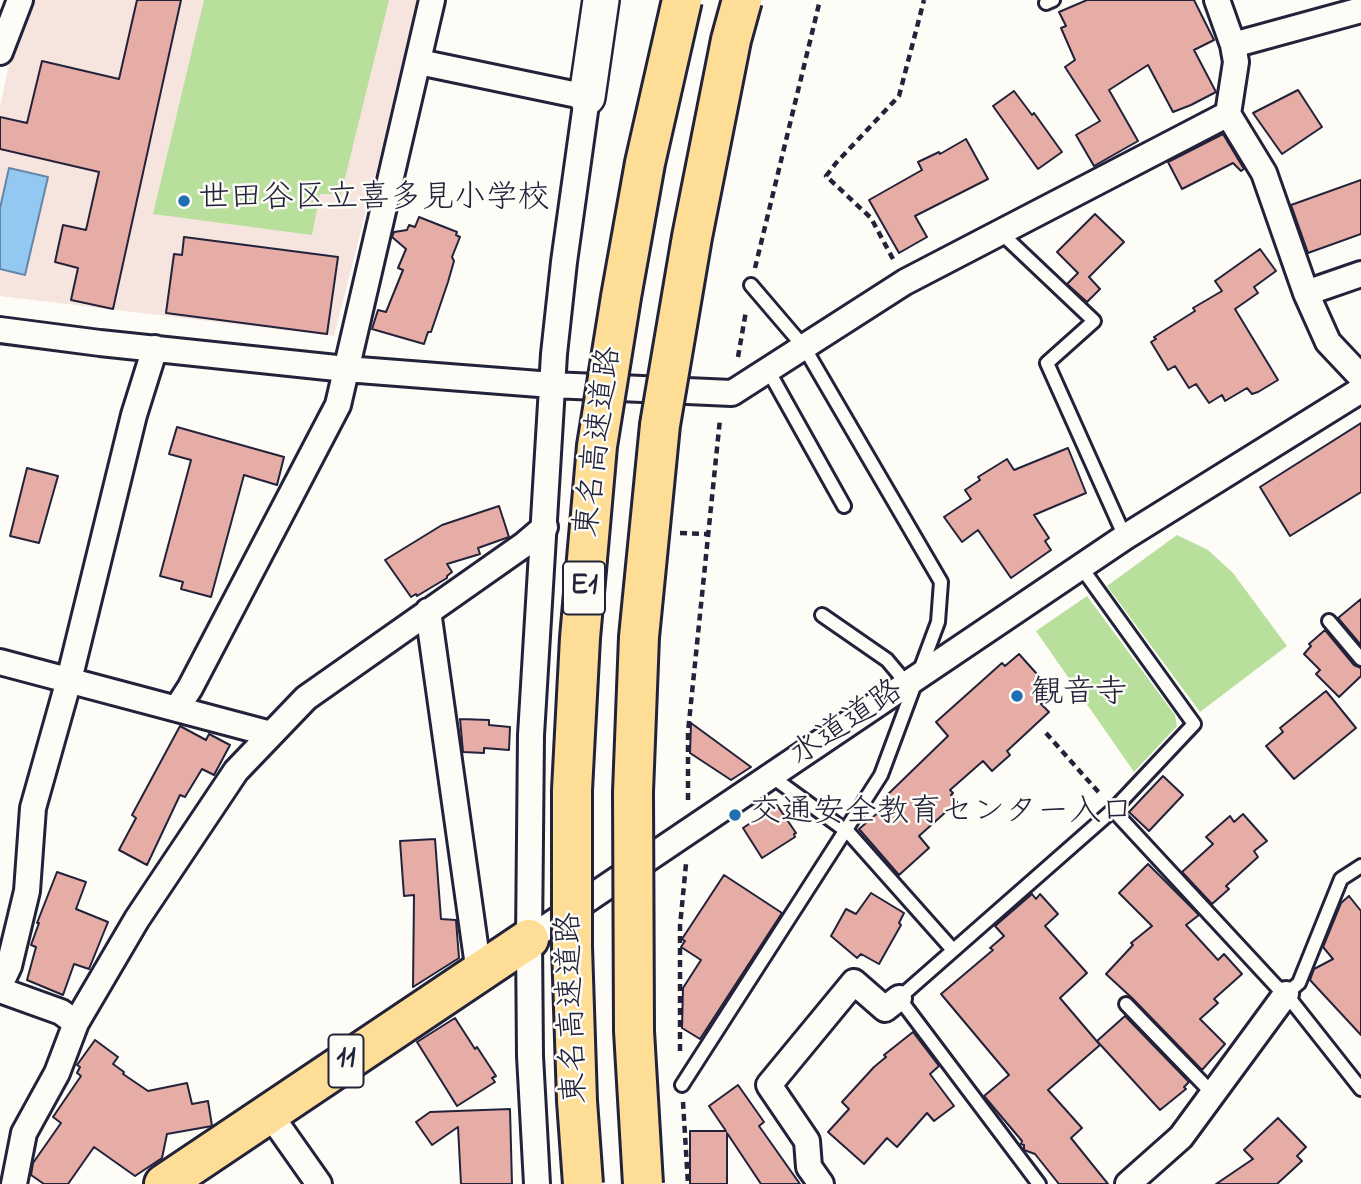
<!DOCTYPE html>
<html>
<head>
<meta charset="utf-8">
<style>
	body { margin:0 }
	canvas { display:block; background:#fdfcf7 }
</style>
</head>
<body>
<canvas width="1361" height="1184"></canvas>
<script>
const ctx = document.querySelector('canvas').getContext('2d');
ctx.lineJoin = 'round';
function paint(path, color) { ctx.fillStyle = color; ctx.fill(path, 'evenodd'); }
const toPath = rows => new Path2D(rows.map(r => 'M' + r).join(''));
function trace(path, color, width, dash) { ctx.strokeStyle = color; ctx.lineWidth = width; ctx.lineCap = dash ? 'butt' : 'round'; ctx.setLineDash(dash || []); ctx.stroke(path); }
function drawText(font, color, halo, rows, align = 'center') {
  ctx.font = font + ' "Indie Flower","Klee One",sans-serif'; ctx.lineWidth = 5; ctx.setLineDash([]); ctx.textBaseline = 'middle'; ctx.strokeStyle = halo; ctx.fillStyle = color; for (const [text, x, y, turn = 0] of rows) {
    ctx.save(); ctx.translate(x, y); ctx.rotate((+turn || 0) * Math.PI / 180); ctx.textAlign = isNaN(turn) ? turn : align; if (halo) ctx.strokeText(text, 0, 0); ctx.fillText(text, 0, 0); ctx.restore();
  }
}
const built = toPath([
	[30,0,420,0,334,336,0,296,0,107,18,23]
]);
const green = toPath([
	[204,0,389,0,341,194,320,194,312,235,153,214],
	[1177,535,1208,550,1233,573,1287,646,1200,712,1107,586],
	[1087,596,1175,715,1177,726,1134,772,1036,631]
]);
const water = toPath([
	[9,168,48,177,25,275,0,269,0,208,9,168]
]);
const building = toPath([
	[137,0,181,0,113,309,71,300,78,268,55,262,63,225,86,230,99,172,0,149,0,117,27,123,42,61,119,79,137,0],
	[1087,0,1194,0,1214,40,1194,50,1216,92,1191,105,1173,112,1148,65,1109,90,1138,141,1094,166,1076,135,1100,121,1065,67,1075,60,1061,28,1066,26,1059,12,1087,0],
	[1298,90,1322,127,1282,154,1253,113,1298,90],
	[1014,91,1032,115,1034,113,1062,152,1038,169,993,106,1014,91],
	[1223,134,1244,169,1241,171,1233,163,1182,189,1168,162,1223,134],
	[966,139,988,179,915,216,927,237,899,253,869,200,922,170,918,162,939,152,940,154,966,139],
	[1361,180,1361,234,1308,253,1291,205,1361,180],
	[1095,214,1124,242,1089,277,1100,289,1087,302,1067,284,1078,273,1057,252,1095,214],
	[419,217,457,232,456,235,460,237,452,257,454,261,448,282,431,332,428,332,424,344,372,329,378,310,386,312,403,270,398,268,406,249,392,237,394,232,407,230,409,225,415,227,419,217],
	[184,237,338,257,327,334,166,313,174,254,182,255,184,237],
	[1260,249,1276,271,1254,287,1258,293,1235,309,1278,380,1258,392,1252,394,1247,388,1225,401,1222,395,1209,403,1196,384,1189,388,1175,366,1168,370,1151,342,1156,339,1154,337,1195,311,1193,308,1222,291,1215,281,1260,249],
	[1361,423,1361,492,1290,536,1260,487,1361,423],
	[177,427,284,457,277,485,244,475,211,597,181,589,183,582,160,576,191,460,169,454,177,427],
	[1068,448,1086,493,1034,515,1049,538,1045,541,1051,550,1011,578,978,530,962,542,944,517,971,499,965,490,980,480,978,477,1007,459,1014,470,1068,448],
	[27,468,58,476,39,543,10,536,27,468],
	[499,506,509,537,478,548,480,554,447,564,452,572,447,576,447,578,417,596,416,594,411,597,385,560,442,525,499,506],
	[1361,599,1361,645,1338,618,1361,599],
	[1325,630,1354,665,1361,668,1361,676,1339,697,1316,674,1320,670,1304,654,1311,646,1309,644,1325,630],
	[1019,654,1054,693,1041,704,1049,712,1007,751,1010,755,992,771,983,761,950,790,953,793,951,795,957,802,919,836,929,848,899,875,859,829,888,804,883,799,948,736,936,722,1002,663,1005,666,1019,654],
	[1326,691,1356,728,1294,779,1266,746,1283,732,1280,728,1326,691],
	[460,719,489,720,489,725,510,727,509,750,484,748,484,753,463,752,460,719],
	[691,723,751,767,731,780,690,753,691,723],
	[180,726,206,740,209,734,230,745,214,775,202,769,185,797,180,795,147,865,119,850,136,818,132,815,180,726],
	[1163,776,1183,795,1149,831,1129,812,1163,776],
	[777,805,796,833,794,834,795,837,762,858,743,828,777,805],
	[1243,814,1267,841,1254,851,1258,857,1226,886,1229,889,1212,904,1182,872,1213,844,1206,837,1230,816,1234,822,1243,814],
	[435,839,441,919,456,920,459,958,413,987,414,895,404,896,400,841,435,839],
	[1148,864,1199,915,1186,925,1218,960,1224,954,1242,974,1214,999,1218,1003,1200,1019,1225,1044,1202,1070,1132,998,1106,974,1133,945,1131,943,1152,926,1119,893,1148,864],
	[57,872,86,882,76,909,108,922,89,969,74,964,63,995,27,980,36,947,31,945,39,923,37,923,57,872],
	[724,875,782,913,700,1039,682,1028,683,988,701,960,681,947,685,941,682,939,724,875],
	[871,893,904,913,899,923,901,925,879,964,861,954,857,958,831,936,846,909,856,914,871,893],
	[1032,894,1036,899,1040,894,1058,914,1045,926,1087,973,1060,998,1100,1045,1048,1090,1082,1128,1071,1138,1108,1184,1059,1184,1035,1154,1024,1150,1024,1145,1021,1144,1022,1141,984,1096,1009,1075,941,994,993,950,990,948,1004,936,995,926,1032,894],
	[1349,896,1361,911,1361,1035,1310,980,1314,969,1333,959,1323,947,1341,903,1349,896],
	[1125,1016,1189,1082,1184,1087,1186,1089,1160,1110,1097,1041,1125,1016],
	[455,1018,475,1049,477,1047,496,1076,492,1078,495,1082,457,1106,417,1042,455,1018],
	[913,1032,939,1066,930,1074,954,1106,934,1121,927,1113,897,1147,887,1138,864,1164,828,1132,849,1109,842,1102,874,1067,886,1057,884,1055,913,1032],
	[95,1040,118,1057,113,1064,124,1072,123,1074,148,1091,187,1083,192,1104,208,1101,212,1126,167,1134,162,1158,135,1176,94,1147,68,1184,44,1184,31,1175,33,1163,61,1123,53,1117,81,1076,77,1073,80,1067,77,1065,95,1040],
	[738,1085,764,1122,759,1126,800,1184,761,1184,727,1133,727,1184,690,1184,690,1131,726,1131,709,1106,738,1085],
	[510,1109,512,1184,461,1184,458,1127,432,1145,416,1122,430,1112,510,1109],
	[1278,1118,1306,1147,1297,1156,1302,1161,1277,1184,1216,1184,1253,1159,1244,1150,1278,1118]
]);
const path = toPath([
	[893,259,871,218,826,176,836,163,899,96,924,0],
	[755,268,820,0],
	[738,357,746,311],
	[680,533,707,534],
	[1046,733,1101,795],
	[688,800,688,732,720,419],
	[680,1051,680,926,686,864],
	[683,1102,688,1184]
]);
const lane = toPath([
	[1046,3,1053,0],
	[1000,232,1094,321,1047,363,1125,537],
	[768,370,844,506],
	[822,615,887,660,908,685],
	[1329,621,1361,659],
	[771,776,849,833,953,950],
	[1113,810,1276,986,1286,994,1361,1089],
	[1286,994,1299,983,1341,879,1361,866],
	[1126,1004,1213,1094],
	[682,1085,881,775,938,622,941,582,804,347,751,285],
	[1039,1184,899,998,1113,810,1194,724,1081,567]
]);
const street = toPath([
	[1217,0,1233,45,1236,62,1228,114,1264,173,1306,293,1328,342,1361,377],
	[1233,45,1361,10],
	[0,52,20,0],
	[419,62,587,97,564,262,554,354,531,735,529,939,530,1056,537,1184],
	[1306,293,1361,274],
	[0,330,100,343,346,369,552,385,732,393,905,282,1228,114],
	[428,611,479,973],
	[0,662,271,734],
	[177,708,190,688,338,405,432,0],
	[529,939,1125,537,1361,390],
	[0,985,9,966,27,891,33,808,69,680,134,415,155,348],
	[0,990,61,1012,76,1023],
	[269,1113,319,1184],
	[14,1184,24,1133,57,1073,76,1023,137,919,236,771,306,698,525,544,545,527],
	[821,1184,809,1167,807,1141,769,1085,854,982,885,1009,899,998],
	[1128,1184,1181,1137,1286,994]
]);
const secondary = toPath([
	[587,97,601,0]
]);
const primary = toPath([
	[164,1184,529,939]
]);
const highwayBridge = toPath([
	[583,1184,577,1101,572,947,572,790,580,638,597,446,621,297,645,163,682,0],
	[643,1184,634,1031,633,792,639,637,660,425,692,237,731,40,742,0]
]);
const markers = [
	[184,201,7,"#1f6fb2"],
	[1017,696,7,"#1f6fb2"],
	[735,815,7,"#1f6fb2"]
];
const shields = [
	[584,588,42],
	[346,1061,35]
];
const shieldNames = [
	["E1",584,588],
	["11",346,1061]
];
const poiNames = [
	["世田谷区立喜多見小学校",198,201],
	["観音寺",1031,696],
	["交通安全教育センター入口",749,815]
];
const streetNames = [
	["東名高速道路",601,442,-83],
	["水道道路",848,725,-34],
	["東名高速道路",575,1008,-92]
];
paint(built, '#f6e4df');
paint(green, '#b8e09c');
paint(water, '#93c9f1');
trace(water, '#6686a8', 2);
paint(building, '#e6aca6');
trace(building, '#22223b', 2);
trace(lane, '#22223b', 18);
trace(street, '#22223b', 30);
trace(secondary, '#22223b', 40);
trace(primary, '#22223b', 44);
trace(path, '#22223b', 4.5, [7, 5]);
trace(lane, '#fdfcf7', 12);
trace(street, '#fdfcf7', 24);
trace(secondary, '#fdfcf7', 35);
trace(primary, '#fedd96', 38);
trace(highwayBridge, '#22223b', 44, []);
trace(highwayBridge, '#fedd96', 38);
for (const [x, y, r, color] of markers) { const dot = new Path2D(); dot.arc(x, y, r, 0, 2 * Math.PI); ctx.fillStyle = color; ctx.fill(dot); trace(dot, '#fdfcf7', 2.5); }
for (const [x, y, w] of shields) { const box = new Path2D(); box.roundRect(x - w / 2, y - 26.5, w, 53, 5); ctx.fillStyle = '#fdfcf7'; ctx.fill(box); trace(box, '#22223b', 2); }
drawText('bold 30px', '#22223b', null, shieldNames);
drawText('32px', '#22223b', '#fdfcf7', poiNames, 'left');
drawText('32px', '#22223b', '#fdfcf7', streetNames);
</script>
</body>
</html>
